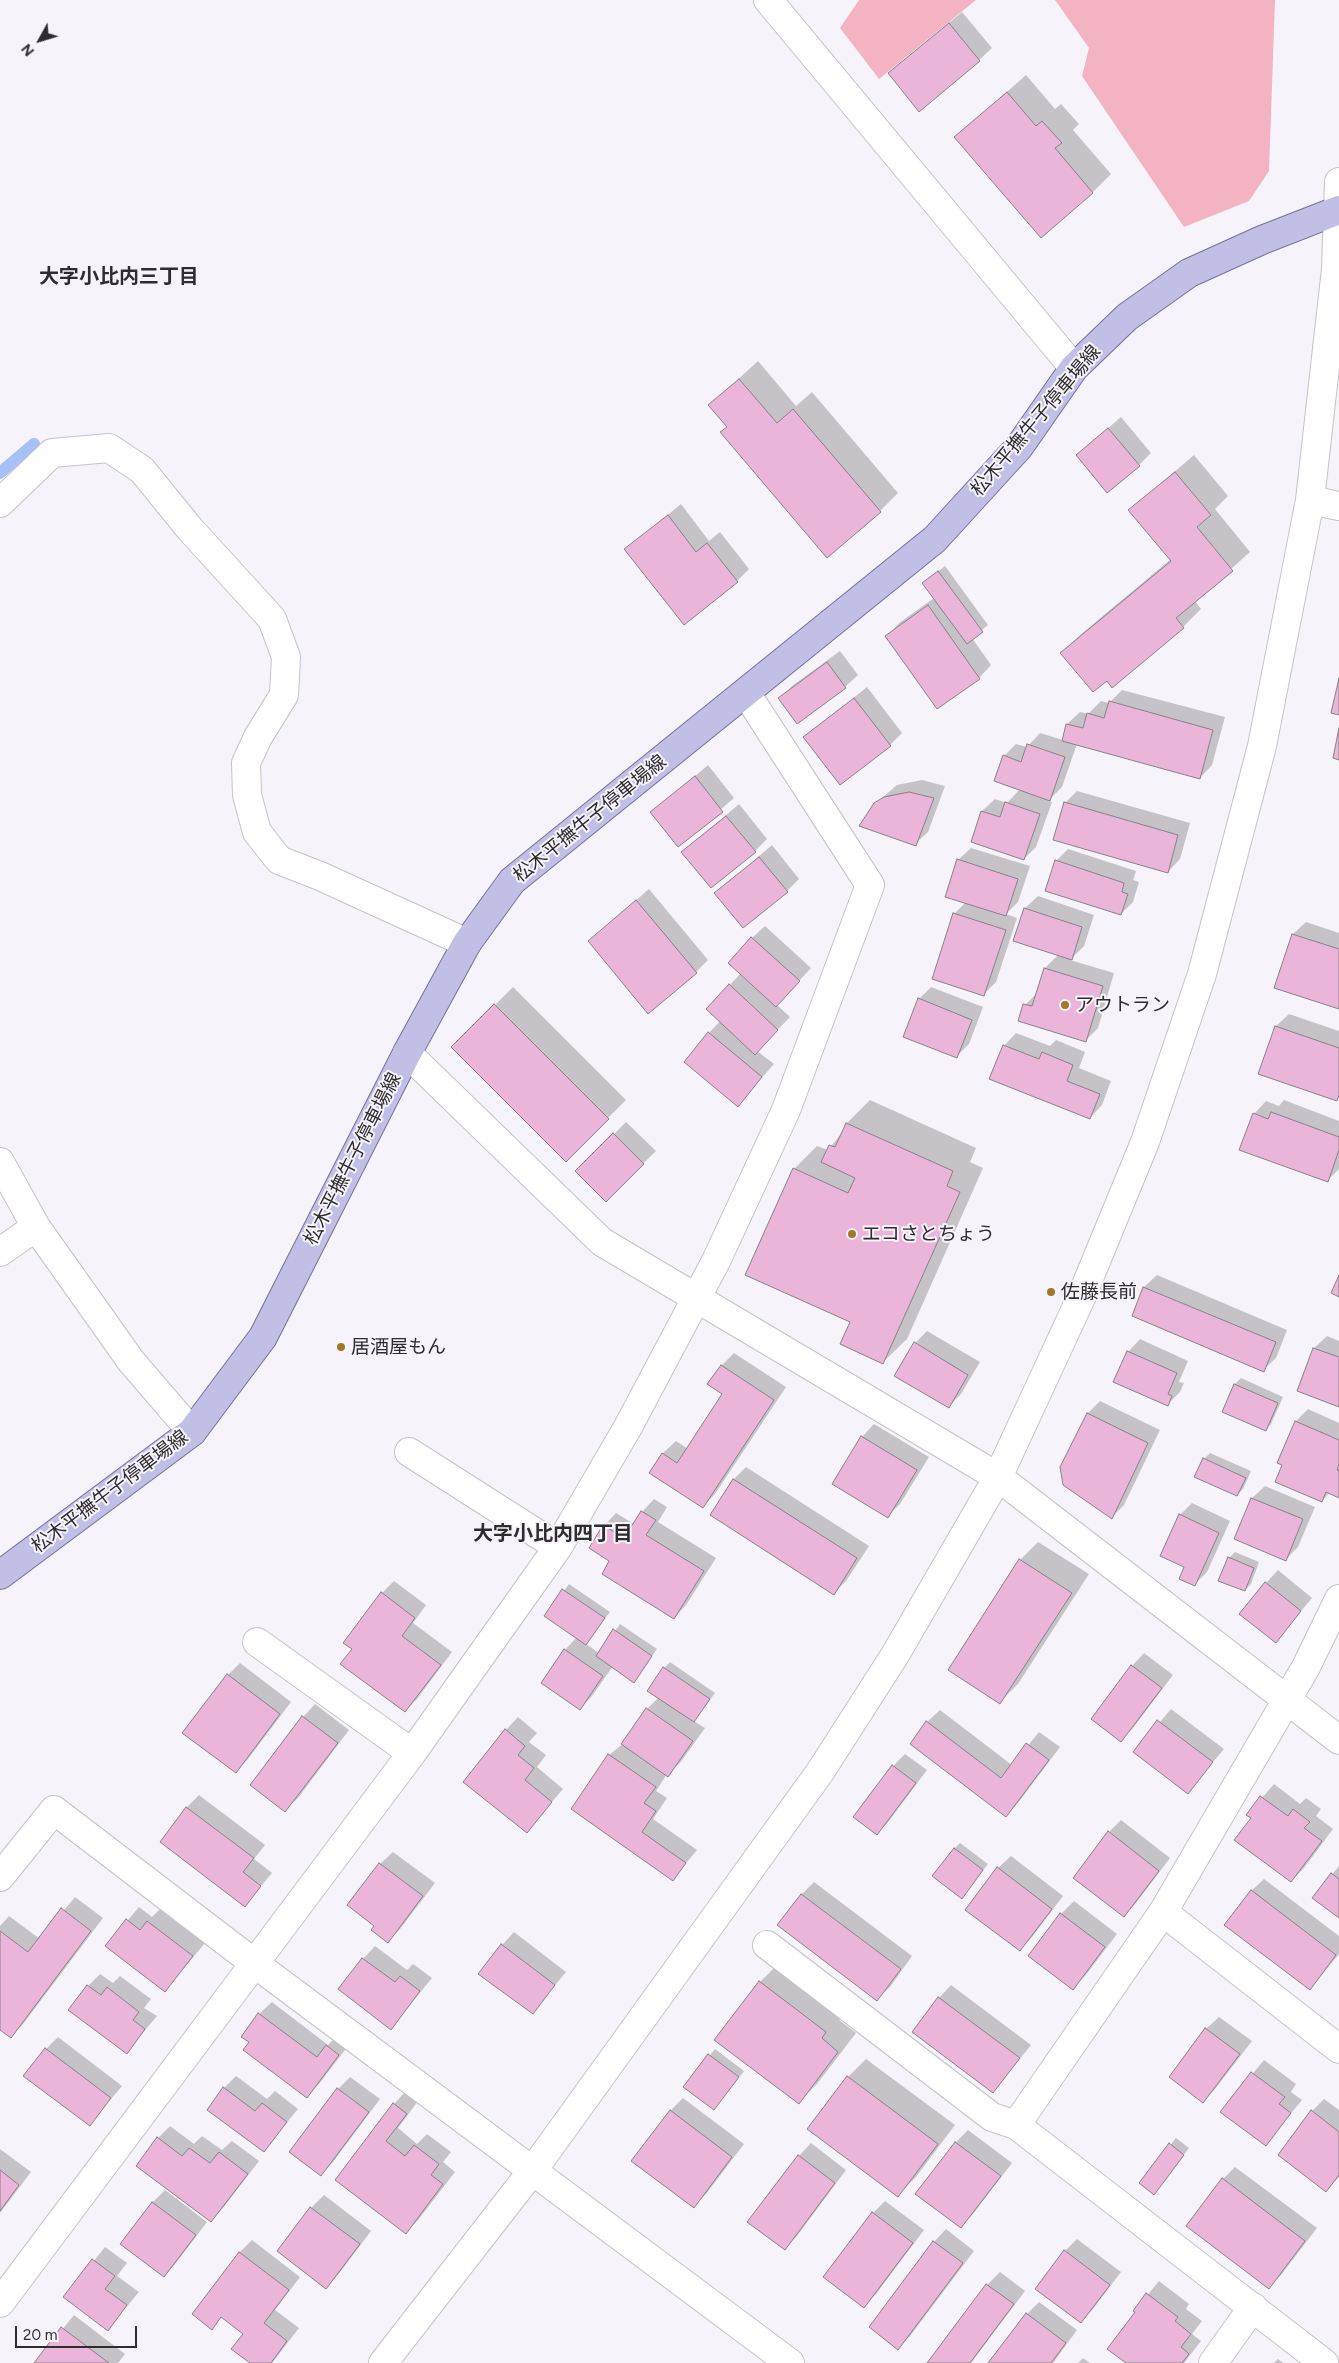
<!DOCTYPE html>
<html>
<head>
<meta charset="utf-8">
<style>
	body { margin:0 }
	#map { position:relative; width:1339px; height:2363px; overflow:hidden; background:#f7f3fa; font-family:Figtree,sans-serif }
	canvas { display:block }
	.north { position:absolute; left:15px; top:15px; width:50px; height:50px; -webkit-text-stroke:4px #f7f3fa; paint-order:stroke; rotate:231deg; font-size:14px; font-weight:700; line-height:20px; text-align:center; color:#2e2c2f }
	.north::after { content:''; display:block; margin:auto; width:18px; height:22px; background:#2e2c2f; clip-path:polygon(50% 0,100% 100%,50% 72%,0 100%) }
	.scale { position:absolute; left:15px; top:2326px; width:122px; height:22px; box-sizing:border-box; border:2px solid #2e2c2f; border-top:0; padding-left:6px; font-size:15px; line-height:18px; white-space:nowrap; color:#2e2c2f; -webkit-text-stroke:4px #f7f3fa; paint-order:stroke }
</style>
</head>
<body>
<div id="map">
<canvas width="1339" height="2363"></canvas>
<div class="north">N</div>
<div class="scale">20 m</div>
</div>
<script>
const ctx = document.querySelector('canvas').getContext('2d');
ctx.lineJoin = 'round';
function paint(path, color) { ctx.fillStyle = color; ctx.fill(path, 'evenodd'); }
const toPath = rows => new Path2D(rows.map(r => 'M' + r).join(''));
function trace(path, color, width, dash) { ctx.strokeStyle = color; ctx.lineWidth = width; ctx.lineCap = dash ? 'butt' : 'round'; ctx.setLineDash(dash || []); ctx.stroke(path); }
function drawText(font, color, halo, rows, align = 'center') {
  ctx.font = font + ' Figtree,"Noto Sans JP",sans-serif'; ctx.lineWidth = 4; ctx.setLineDash([]); ctx.textBaseline = 'middle'; ctx.strokeStyle = halo; ctx.fillStyle = color; for (const [text, x, y, turn = 0] of rows) {
    ctx.save(); ctx.translate(x, y); ctx.rotate((+turn || 0) * Math.PI / 180); ctx.textAlign = isNaN(turn) ? turn : align; if (halo) ctx.strokeText(text, 0, 0); ctx.fillText(text, 0, 0); ctx.restore();
  }
}
const green = toPath([
	[859,0,976,0,879,79,840,28],
	[1055,0,1275,0,1269,171,1249,201,1184,227,1082,76,1089,48]
]);
const shadow = toPath([
	[962,12,992,48,979,60,889,73],
	[1026,75,1055,109,1061,104,1079,124,1073,130,1111,174,1093,192,956,137],
	[758,361,796,406,812,392,898,493,880,511,728,426,710,405],
	[1121,417,1151,453,1139,465,1077,455],
	[1194,455,1228,496,1215,509,1250,552,1195,601,1201,609,1183,627,1107,679,1061,653,1080,635,1171,559,1130,510],
	[681,504,709,541,720,532,749,569,737,581,626,549],
	[945,566,988,625,972,638,991,665,979,678,937,708,887,636,899,623,934,598,924,583],
	[840,651,858,675,845,687,797,722,780,699,792,686],
	[867,687,902,733,890,745,805,737],
	[1122,690,1225,717,1212,765,1200,778,1077,744,1062,787,1048,801,1052,802,1036,847,1024,859,972,841,982,811,995,799,1007,803,1020,789,1004,756,1016,744,1027,747,1040,733,1063,740,1067,724,1080,712,1088,714,1101,701,1109,703],
	[708,765,734,798,678,846,652,813],
	[922,780,945,786,928,832,915,844,875,804,897,785],
	[1077,791,1190,823,1180,859,1168,872,1065,803],
	[739,804,767,839,755,851,683,852],
	[772,845,799,879,787,891,716,893],
	[971,848,1030,866,1018,902,1006,914,1017,918,996,982,984,994,954,914,966,902,958,860],
	[1068,849,1136,871,1133,880,1139,882,1133,902,1121,914,1056,861],
	[649,889,708,960,696,972,589,941],
	[1038,896,1094,915,1084,946,1070,960,1114,973,1098,1028,1086,1040,1025,1005,1038,992,1045,968,1059,954,1015,940,1025,908],
	[1306,922,1339,933,1339,1007,1276,988,1293,934],
	[765,926,811,968,777,1005,790,1017,757,1051,774,1064,738,1105,709,1033,720,1021,730,985,741,973,752,938],
	[513,987,626,1100,566,1160,453,1047],
	[931,987,983,1007,969,1044,957,1056,919,999],
	[1289,1014,1339,1031,1339,1097,1336,1099,1276,1026],
	[1016,1033,1050,1046,1056,1040,1085,1052,1079,1068,1111,1081,1102,1105,1090,1118,1004,1046],
	[870,1100,976,1148,970,1162,983,1168,907,1339,883,1362,794,1169,817,1146,828,1150,842,1133,847,1123],
	[1284,1100,1339,1121,1339,1169,1327,1181,1254,1114,1266,1101,1279,1106],
	[626,1122,656,1151,606,1200,577,1171],
	[1157,1275,1287,1330,1276,1358,1263,1370,1133,1316,1144,1287],
	[927,1331,980,1362,961,1394,949,1406,915,1343],
	[1327,1336,1339,1341,1339,1406,1299,1391,1314,1348],
	[1140,1339,1188,1361,1179,1382,1184,1383,1180,1392,1167,1405,1128,1352],
	[734,1353,786,1387,715,1494,703,1507,651,1472,663,1453,676,1441,688,1449,724,1394,709,1384,722,1365],
	[1241,1378,1283,1397,1271,1424,1265,1430,1224,1411,1235,1384],
	[1100,1401,1160,1430,1124,1505,1112,1517,1088,1413],
	[1308,1409,1339,1423,1339,1496,1330,1492,1322,1501,1284,1465,1296,1421],
	[874,1424,929,1457,900,1504,888,1516,862,1437],
	[1210,1453,1251,1471,1243,1489,1237,1495,1204,1459],
	[746,1467,869,1546,846,1581,834,1593,712,1514,734,1479],
	[1265,1486,1315,1507,1298,1547,1286,1559,1236,1538,1252,1498],
	[654,1499,667,1507,658,1522,716,1558,686,1605,674,1618,611,1560,591,1548,604,1526,616,1513,634,1524,642,1512],
	[1192,1503,1230,1521,1207,1572,1195,1584,1180,1515],
	[1038,1542,1089,1574,1018,1684,1000,1702,1020,1560],
	[1235,1552,1259,1562,1251,1584,1245,1590,1229,1558],
	[1278,1570,1312,1598,1276,1641,1266,1583],
	[394,1581,426,1605,413,1623,452,1652,417,1699,405,1711,354,1649,382,1593],
	[569,1584,610,1612,586,1644,599,1653,620,1624,657,1649,634,1681,613,1666,592,1696,580,1709,565,1650,577,1637,546,1615],
	[1144,1653,1173,1675,1133,1728,1121,1740,1093,1718,1132,1666],
	[670,1662,715,1693,694,1721,705,1728,680,1763,667,1774,656,1791,667,1798,653,1819,697,1850,673,1879,572,1809,609,1755,623,1744,647,1709,659,1697,664,1668],
	[240,1663,291,1702,248,1759,236,1771,228,1675],
	[315,1704,349,1730,298,1798,285,1810,251,1785,303,1717],
	[1171,1709,1224,1749,1188,1792,1135,1752],
	[940,1710,1012,1765,1039,1732,1060,1747,1018,1803,1006,1815,927,1722],
	[518,1717,537,1733,529,1742,546,1755,537,1767,563,1789,527,1831,506,1730],
	[905,1754,927,1770,889,1821,877,1833,893,1766],
	[1274,1784,1300,1804,1306,1798,1321,1809,1316,1816,1333,1829,1304,1868,1291,1881,1252,1818,1248,1814],
	[199,1795,265,1845,254,1859,272,1873,245,1905,161,1842,187,1807],
	[1121,1820,1170,1858,1136,1903,1124,1915,1109,1832],
	[960,1843,988,1864,967,1891,954,1849],
	[393,1852,435,1883,400,1929,388,1941,375,1926,349,1905,380,1864],
	[1011,1856,1063,1896,1032,1937,1020,1950,998,1868],
	[1339,1866,1339,1917,1313,1898],
	[1264,1879,1339,1936,1339,1954,1310,1989,1251,1891],
	[814,1882,912,1956,890,1987,877,1999,801,1895],
	[75,1897,103,1918,23,2024,11,2037,0,2029,0,1926,9,1916,40,1939],
	[1074,1901,1117,1934,1085,1976,1073,1988,1030,1956,1061,1914],
	[139,1907,152,1917,160,1909,205,1943,165,1991,106,1946],
	[514,1932,566,1972,533,2012,502,1945],
	[375,1946,407,1970,413,1964,432,1978,391,2028,363,1959],
	[778,1964,843,2013,839,2020,856,2033,817,2084,799,2102,760,1982],
	[100,1974,113,1983,120,1976,151,1999,144,2008,157,2016,126,2053,88,1986],
	[951,1985,1031,2045,993,2092,913,2032,939,1998],
	[272,2002,328,2045,339,2034,351,2042,319,2084,307,2096,251,2042,259,2014],
	[1219,2017,1252,2041,1215,2089,1203,2102,1206,2029],
	[58,2037,122,2086,90,2124,46,2049],
	[715,2049,744,2071,714,2109,685,2087],
	[866,2059,955,2125,916,2177,898,2195,848,2077],
	[1264,2060,1296,2084,1291,2092,1302,2100,1266,2144,1222,2111],
	[236,2076,267,2099,275,2091,298,2109,263,2151,224,2088],
	[350,2077,380,2099,333,2162,321,2174,291,2152,338,2089],
	[406,2091,418,2101,398,2128,417,2144,427,2134,451,2152,443,2162,455,2172,418,2220,406,2232,336,2180,394,2104],
	[683,2098,744,2144,706,2194,693,2206,633,2161,671,2110],
	[1324,2099,1339,2110,1339,2177,1326,2191,1312,2111],
	[170,2126,194,2144,202,2136,222,2150,232,2141,259,2161,223,2208,211,2220,158,2138],
	[968,2130,1012,2163,973,2214,961,2226,917,2193,956,2142],
	[1176,2138,1189,2148,1154,2194,1140,2183],
	[811,2143,846,2170,797,2236,785,2248,749,2221,799,2156],
	[0,2149,31,2172,0,2213],
	[1235,2167,1317,2228,1281,2275,1269,2287,1223,2179],
	[165,2190,207,2222,176,2263,164,2276,153,2202],
	[324,2195,371,2231,338,2275,326,2287,278,2251,311,2208],
	[885,2201,924,2230,876,2294,864,2306,873,2213],
	[946,2229,974,2251,910,2336,898,2348,870,2327,934,2242],
	[1077,2239,1121,2272,1093,2309,1081,2322,1065,2251],
	[252,2240,300,2277,275,2310,299,2328,272,2363,252,2363,244,2333,223,2316,211,2328,239,2253],
	[105,2247,127,2263,117,2276,139,2292,108,2329,65,2297],
	[1000,2272,1025,2291,971,2363,928,2363,987,2285],
	[1159,2281,1189,2304,1186,2309,1202,2321,1192,2334,1201,2341,1184,2363,1128,2363,1137,2312,1135,2310],
	[1039,2302,1077,2330,1053,2363,990,2363,1027,2314],
	[74,2315,125,2354,118,2363,35,2363],
	[1083,2358,1090,2363,1078,2363],
	[1278,2359,1283,2363,1274,2363]
]);
const stream = toPath([
	[0,473,34,444]
]);
const building = toPath([
	[949,23,980,61,919,112,888,73,949,23],
	[1007,92,1036,126,1042,121,1062,143,1055,148,1093,193,1041,238,954,137,1007,92],
	[739,379,777,423,793,409,881,512,827,558,720,432,727,427,708,405,739,379],
	[1108,428,1140,466,1107,493,1076,455,1108,428],
	[1175,472,1211,515,1197,527,1233,571,1176,618,1184,628,1112,688,1107,681,1093,692,1060,653,1171,561,1128,510,1175,472],
	[668,515,696,552,707,543,738,582,684,625,624,549,668,515],
	[938,571,983,632,967,644,922,583,938,571],
	[928,605,980,679,937,709,885,636,928,605],
	[827,662,846,688,797,724,778,698,827,662],
	[1339,678,1339,715,1331,713,1339,678],
	[854,698,891,746,840,785,803,737,854,698],
	[1109,701,1213,730,1200,779,1062,741,1066,724,1083,728,1087,713,1104,718,1109,701],
	[1339,728,1339,760,1333,758,1339,728],
	[1027,744,1065,757,1050,801,994,781,1003,755,1021,762,1027,744],
	[695,776,723,812,678,847,650,812,695,776],
	[909,792,934,798,916,846,859,826,874,803,884,797,909,792],
	[1005,802,1040,814,1024,860,971,842,981,811,1000,817,1005,802],
	[1064,802,1178,835,1168,873,1053,840,1064,802],
	[726,816,756,852,711,888,681,852,726,816],
	[759,857,788,892,743,928,714,893,759,857],
	[957,859,1018,879,1006,916,945,897,957,859],
	[1055,860,1124,883,1122,892,1128,894,1121,915,1045,891,1055,860],
	[636,900,697,973,648,1014,588,941,636,900],
	[1024,908,1082,927,1072,960,1013,941,1024,908],
	[953,913,1006,930,984,996,932,979,953,913],
	[1292,934,1339,949,1339,1009,1274,988,1292,934],
	[751,937,800,981,776,1007,728,963,751,937],
	[1044,968,1103,986,1086,1042,1018,1021,1023,1004,1032,1006,1044,968],
	[729,984,778,1030,755,1055,706,1009,729,984],
	[918,998,972,1020,957,1058,903,1037,918,998],
	[494,1004,609,1119,566,1162,451,1047,494,1004],
	[1275,1026,1339,1048,1339,1095,1337,1101,1258,1074,1275,1026],
	[708,1032,762,1077,738,1107,684,1062,708,1032],
	[1003,1045,1039,1059,1042,1052,1073,1065,1067,1081,1100,1094,1090,1119,989,1079,1003,1045],
	[1271,1112,1339,1137,1339,1150,1328,1182,1239,1150,1253,1113,1268,1119,1271,1112],
	[846,1123,953,1171,947,1186,960,1192,883,1364,840,1344,850,1322,745,1275,793,1168,848,1193,855,1178,821,1162,829,1145,835,1147,846,1123],
	[613,1133,644,1164,606,1202,575,1171,613,1133],
	[1339,1275,1339,1297,1331,1293,1339,1275],
	[1143,1287,1276,1342,1264,1372,1132,1316,1143,1287],
	[914,1342,968,1375,949,1408,894,1376,914,1342],
	[1313,1348,1339,1357,1339,1407,1297,1391,1313,1348],
	[1127,1351,1177,1373,1168,1394,1172,1396,1168,1406,1113,1382,1127,1351],
	[721,1365,774,1400,703,1508,649,1473,662,1453,677,1463,722,1394,707,1384,721,1365],
	[1234,1384,1278,1403,1266,1431,1222,1412,1234,1384],
	[1087,1413,1148,1443,1112,1519,1063,1485,1060,1467,1087,1413],
	[1295,1421,1339,1440,1339,1464,1337,1470,1339,1470,1339,1498,1326,1492,1322,1502,1275,1482,1282,1465,1277,1463,1295,1421],
	[861,1436,917,1470,888,1518,832,1484,861,1436],
	[1203,1458,1246,1478,1237,1496,1194,1477,1203,1458],
	[733,1479,857,1558,834,1595,710,1515,733,1479],
	[1251,1498,1303,1519,1286,1561,1234,1539,1251,1498],
	[641,1511,656,1520,646,1535,704,1571,674,1619,602,1574,609,1561,589,1548,603,1525,624,1538,641,1511],
	[1179,1514,1219,1533,1195,1586,1179,1579,1184,1567,1160,1556,1179,1514],
	[1228,1557,1254,1568,1245,1591,1218,1581,1228,1557],
	[1019,1559,1072,1593,1000,1704,948,1670,1019,1559],
	[1265,1582,1301,1611,1276,1643,1239,1614,1265,1582],
	[562,1589,605,1618,586,1645,544,1616,562,1589],
	[381,1592,415,1618,402,1636,441,1665,405,1712,340,1664,352,1649,343,1643,381,1592],
	[613,1629,652,1656,634,1683,596,1656,613,1629],
	[564,1649,603,1676,580,1710,541,1683,564,1649],
	[1131,1665,1162,1688,1121,1742,1091,1719,1131,1665],
	[663,1667,710,1699,694,1722,647,1691,663,1667],
	[227,1674,280,1714,236,1773,182,1733,227,1674],
	[646,1708,693,1741,668,1777,621,1744,646,1708],
	[302,1716,338,1743,285,1812,250,1785,302,1716],
	[1157,1720,1213,1762,1188,1794,1133,1752,1157,1720],
	[926,1721,1001,1778,1026,1743,1049,1760,1006,1817,910,1744,926,1721],
	[505,1729,525,1746,518,1755,534,1768,525,1780,552,1802,527,1833,463,1782,505,1729],
	[608,1754,656,1787,644,1803,656,1811,642,1832,686,1863,673,1881,571,1809,608,1754],
	[892,1765,916,1783,877,1835,853,1817,892,1765],
	[1260,1796,1288,1816,1293,1809,1310,1822,1304,1828,1322,1841,1291,1882,1234,1840,1251,1818,1246,1815,1260,1796],
	[186,1807,254,1858,243,1872,261,1886,245,1907,160,1842,186,1807],
	[1108,1831,1159,1871,1124,1917,1073,1878,1108,1831],
	[954,1848,983,1870,962,1899,932,1876,954,1848],
	[379,1863,423,1896,388,1943,371,1930,374,1926,347,1905,379,1863],
	[997,1867,1052,1909,1020,1951,965,1910,997,1867],
	[1331,1873,1339,1879,1339,1918,1312,1898,1331,1873],
	[1251,1890,1336,1955,1310,1990,1224,1925,1251,1890],
	[801,1894,901,1969,877,2001,777,1925,801,1894],
	[61,1908,91,1931,11,2038,0,2030,0,1931,28,1952,61,1908],
	[1060,1913,1105,1947,1073,1990,1028,1956,1060,1913],
	[126,1919,140,1930,147,1921,193,1956,165,1992,105,1946,126,1919],
	[501,1944,555,1985,533,2014,478,1974,501,1944],
	[362,1958,395,1982,400,1976,420,1991,391,2030,338,1989,362,1958],
	[759,1981,826,2032,822,2038,838,2052,799,2104,714,2040,759,1981],
	[87,1985,101,1995,107,1987,139,2012,133,2020,145,2029,127,2054,68,2010,87,1985],
	[938,1997,1020,2058,993,2093,912,2032,938,1997],
	[258,2013,317,2057,326,2045,339,2055,307,2098,243,2050,249,2042,241,2037,258,2013],
	[1205,2028,1240,2054,1203,2103,1169,2077,1205,2028],
	[45,2048,111,2098,90,2126,23,2076,45,2048],
	[708,2054,739,2077,714,2110,683,2087,708,2054],
	[1251,2072,1285,2097,1279,2104,1291,2113,1266,2146,1220,2112,1251,2072],
	[847,2076,938,2144,898,2197,807,2129,847,2076],
	[223,2087,255,2111,262,2103,287,2122,264,2152,207,2110,223,2087],
	[337,2088,369,2112,321,2176,289,2152,337,2088],
	[393,2103,407,2114,386,2141,405,2156,414,2145,439,2164,431,2175,443,2184,406,2234,335,2180,393,2103],
	[670,2110,732,2157,694,2208,631,2161,670,2110],
	[1311,2110,1339,2132,1339,2175,1326,2192,1278,2155,1311,2110],
	[157,2137,182,2156,189,2148,210,2163,219,2152,248,2174,211,2222,136,2166,157,2137],
	[955,2142,1001,2176,961,2228,915,2194,955,2142],
	[1169,2143,1184,2155,1154,2195,1139,2183,1169,2143],
	[798,2155,835,2183,785,2250,747,2222,798,2155],
	[0,2170,19,2185,0,2211,0,2170],
	[1222,2178,1305,2241,1269,2289,1186,2226,1222,2178],
	[152,2202,196,2235,164,2277,120,2244,152,2202],
	[310,2207,360,2244,326,2289,277,2251,310,2207],
	[872,2212,913,2243,864,2308,823,2277,872,2212],
	[933,2241,963,2263,898,2350,869,2327,933,2241],
	[1064,2250,1110,2285,1081,2323,1035,2289,1064,2250],
	[239,2252,289,2290,264,2323,287,2341,271,2363,250,2363,231,2349,243,2334,221,2317,212,2330,192,2314,239,2252],
	[92,2259,115,2276,105,2289,127,2305,108,2331,63,2297,92,2259],
	[986,2284,1014,2304,970,2363,927,2363,986,2284],
	[1146,2293,1178,2317,1175,2321,1191,2334,1181,2347,1189,2354,1182,2363,1126,2363,1107,2349,1135,2312,1133,2311,1146,2293],
	[1026,2313,1066,2343,1051,2363,988,2363,1026,2313],
	[61,2327,109,2363,34,2363,61,2327]
]);
const minor = toPath([
	[768,0,1074,368],
	[1310,500,1339,506],
	[0,503,52,453,109,448,142,470,190,529,272,619,286,657,284,695,258,737,246,763,247,795,257,832,279,860,320,876,467,943],
	[407,1053,602,1242,998,1477,1339,1740],
	[0,1162,36,1227,131,1361,192,1432],
	[0,1252,36,1227],
	[409,1452,558,1547],
	[257,1642,412,1753],
	[0,1877,54,1810,254,1963,790,2363],
	[1163,1912,1339,2049],
	[767,1945,992,2117,1016,2125],
	[0,2303,412,1753,558,1547,628,1427,716,1261,786,1110,870,885,746,693],
	[383,2363,533,2170,820,1772,895,1655,998,1477,1080,1300,1145,1142,1202,974,1262,746,1310,500,1336,269,1339,182],
	[1213,2363,1253,2307],
	[1324,2363,1016,2125,1163,1912,1306,1667,1339,1599]
]);
const major = toPath([
	[0,1575,192,1432,263,1337,407,1053,467,943,512,881,935,539,1019,447,1074,368,1127,317,1189,273,1262,240,1339,210]
]);
const markers = [
	[1065,1005,5,"#a27727"],
	[852,1234,5,"#a27727"],
	[1051,1292,5,"#a27727"],
	[341,1347,5,"#a27727"]
];
const streetNames = [
	["松木平撫牛子停車場線",1036,421,-50],
	["松木平撫牛子停車場線",590,819,-39],
	["松木平撫牛子停車場線",353,1159,-63],
	["松木平撫牛子停車場線",110,1492,-37]
];
const poiNames = [
	["アウトラン",1075,1005],
	["エコさとちょう",862,1234],
	["佐藤長前",1061,1292],
	["居酒屋もん",351,1347]
];
const neighbourhoodNames = [
	["大字小比内三丁目",119,277],
	["大字小比内四丁目",553,1534]
];
paint(green, '#f4b3c2');
paint(shadow, '#0003');
trace(stream, '#a5c1f5', 12);
paint(building, '#ebb5da');
trace(building, '#888186', 1);
trace(minor, '#c6c2c9', 30);
trace(major, '#74709c', 30);
trace(minor, '#fff', 28);
trace(major, '#c2bfe7', 28);
for (const [x, y, r, color] of markers) { const dot = new Path2D(); dot.arc(x, y, r, 0, 2 * Math.PI); ctx.fillStyle = color; ctx.fill(dot); trace(dot, '#f7f3fa', 2); }
drawText('19px', '#2e2c2f', '#f7f3fa', streetNames);
drawText('19px', '#2e2c2f', '#f7f3fa', poiNames, 'left');
drawText('bold 20px', '#2e2c2f', '#f7f3fa', neighbourhoodNames);
</script>
</body>
</html>
